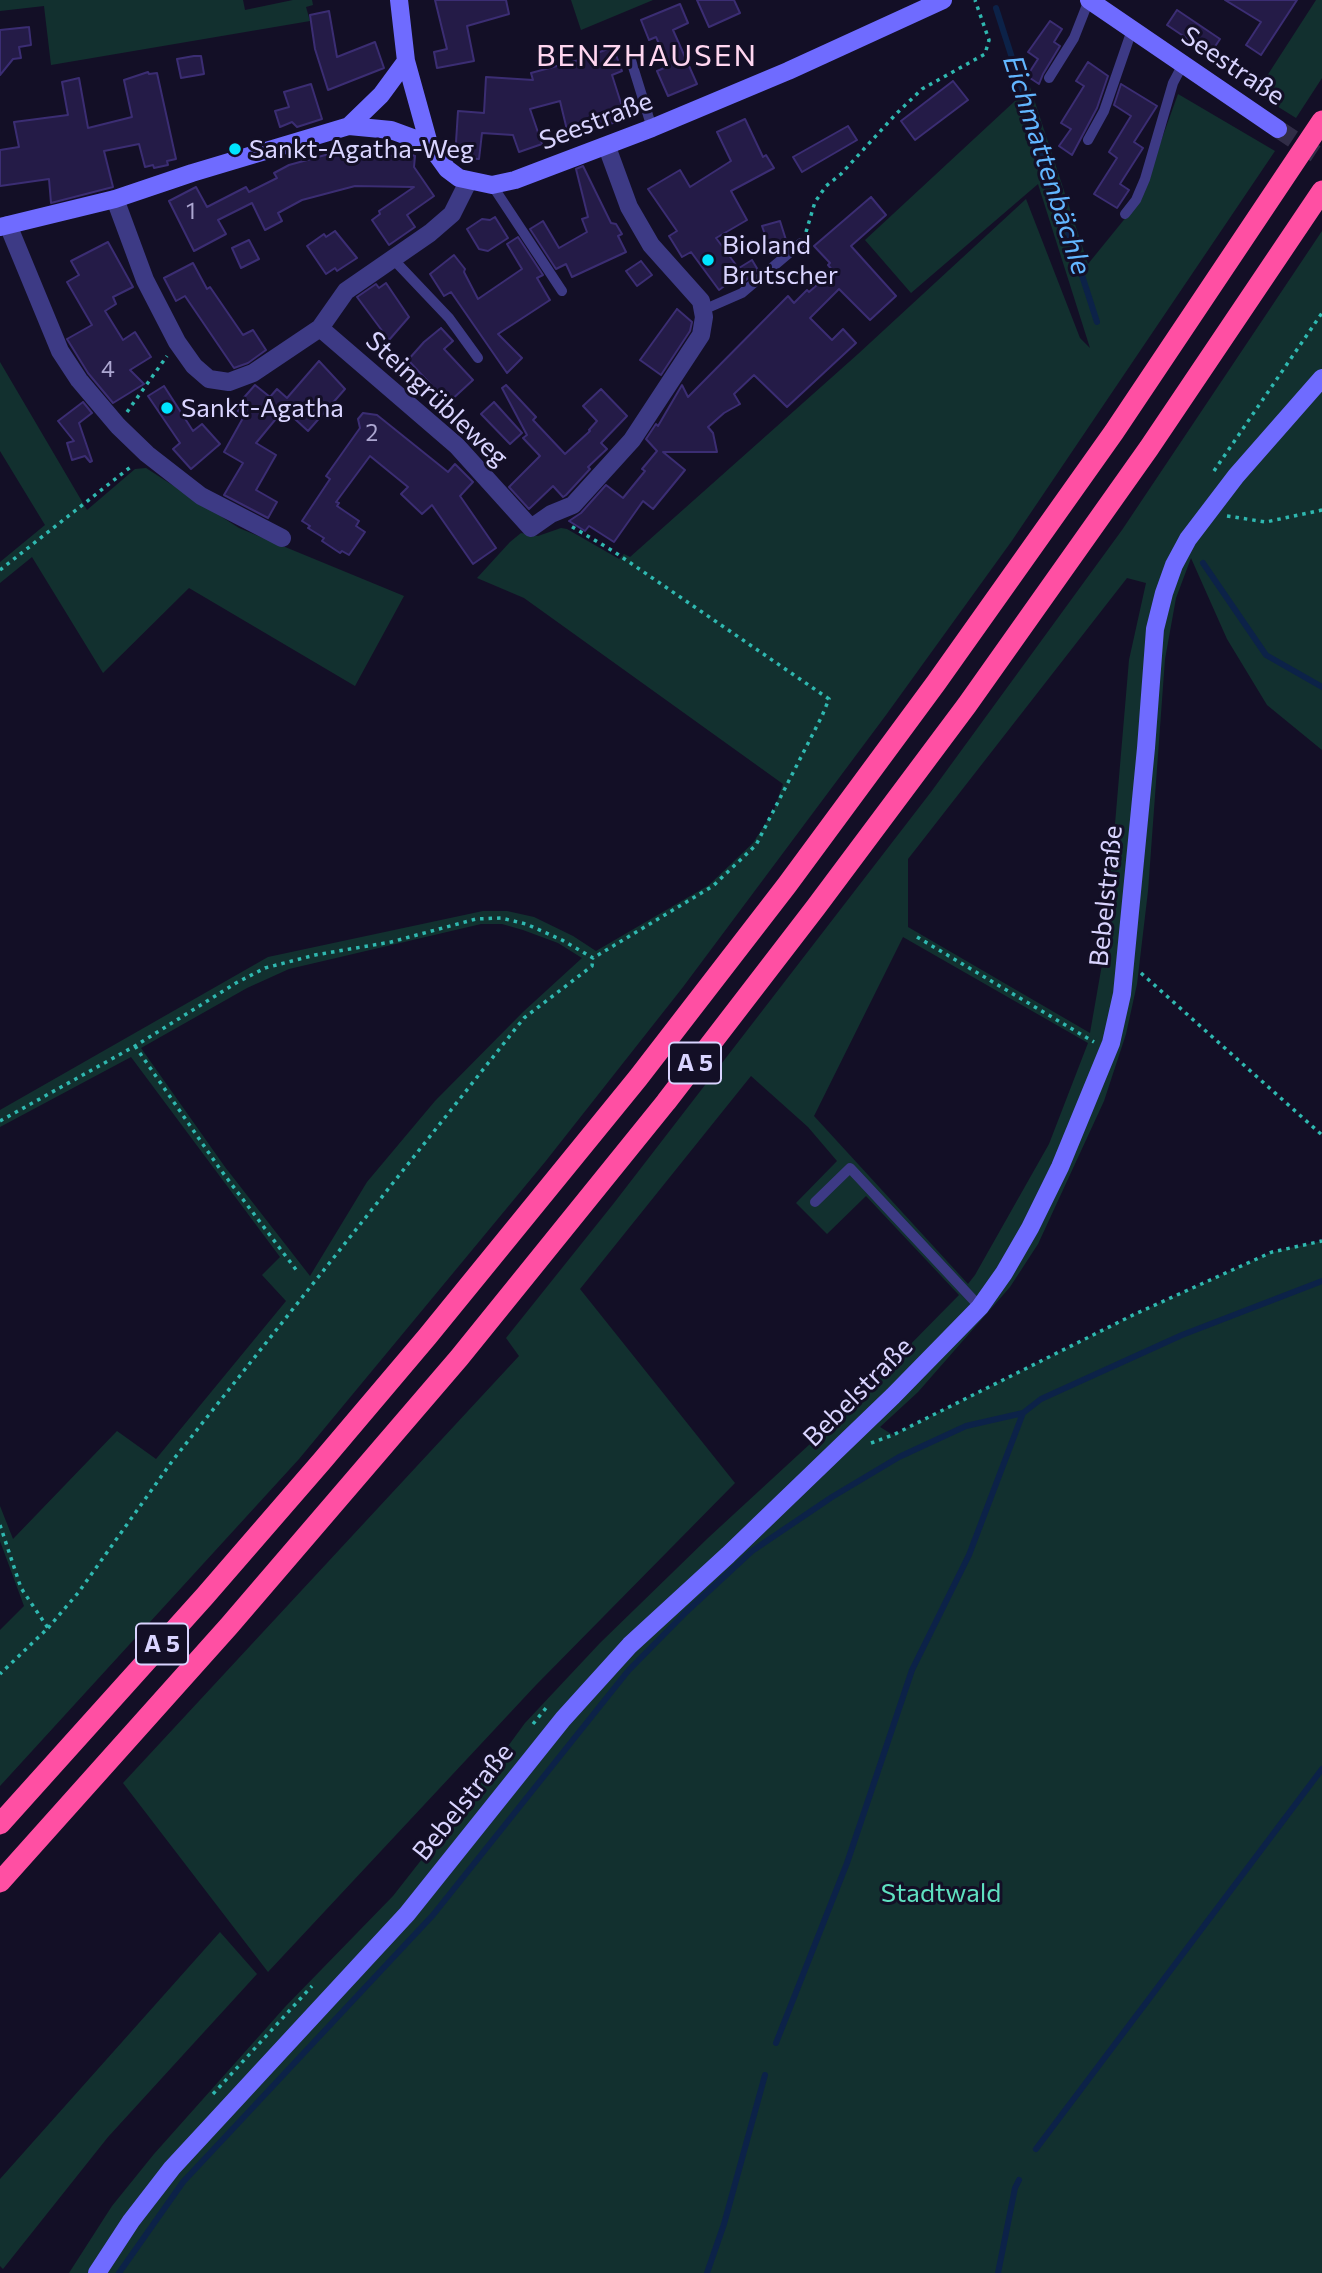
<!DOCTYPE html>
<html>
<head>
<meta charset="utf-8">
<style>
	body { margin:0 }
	canvas { display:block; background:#130f26 }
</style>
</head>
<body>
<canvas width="1322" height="2273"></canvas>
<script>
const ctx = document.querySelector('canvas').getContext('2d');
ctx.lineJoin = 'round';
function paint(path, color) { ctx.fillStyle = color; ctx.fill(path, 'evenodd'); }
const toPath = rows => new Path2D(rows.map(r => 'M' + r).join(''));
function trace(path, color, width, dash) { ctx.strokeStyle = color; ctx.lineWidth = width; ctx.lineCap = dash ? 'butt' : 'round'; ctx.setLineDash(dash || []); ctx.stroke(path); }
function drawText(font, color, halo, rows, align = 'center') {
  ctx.font = font + ' Commissioner,sans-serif'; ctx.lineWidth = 6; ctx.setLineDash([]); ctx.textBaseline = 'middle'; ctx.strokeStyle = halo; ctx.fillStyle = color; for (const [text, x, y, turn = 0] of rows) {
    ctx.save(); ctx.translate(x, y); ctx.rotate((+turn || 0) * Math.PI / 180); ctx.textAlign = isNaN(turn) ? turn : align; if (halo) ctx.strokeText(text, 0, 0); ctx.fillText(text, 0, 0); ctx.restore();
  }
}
const green = toPath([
	[0,0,243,0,245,10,293,0,312,0,313,5,306,7,310,21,51,65,44,6,0,11],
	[571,0,653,0,581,30],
	[1316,0,1322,0,1322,78,1296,118,1256,93],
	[1030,87,1088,264,1127,216,1147,180,1178,94,1275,151,1011,542,886,715,683,987,545,1162,299,1459,0,1786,0,1630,24,1606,0,1541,0,1506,13,1539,117,1431,156,1459,286,1301,262,1275,280,1257,131,1057,0,1127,0,1110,268,957,483,911,507,911,534,917,573,936,596,951,709,885,753,843,774,810,783,784,524,598,477,578,510,542,521,533,538,536,561,528,567,529,619,559,624,554,630,557,858,354,1026,199,1080,338,1090,348,1038,184,911,293,865,240],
	[481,924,502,924,523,930,558,943,582,958,523,1012,435,1101,367,1182,310,1276,225,1167,141,1048,247,988,289,969],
	[1322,231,1322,750,1267,705,1227,639,1191,558,1176,598,1165,659,1148,891,1137,984,1126,1034,1104,1101,1038,1244,1010,1287,918,1392,880,1427,893,1435,1135,1314,1272,1252,1322,1241,1322,2273,69,2273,112,2206,154,2154,285,2007,393,1896,473,1794,525,1723,600,1643,708,1538,836,1420,959,1295,866,1196,827,1234,796,1203,837,1161,808,1127,751,1076,580,1289,735,1483,536,1685,268,1972,123,1783,519,1356,506,1338,614,1203,931,792,1122,530],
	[1127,578,1146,583,1129,660,1104,953,1090,1033,908,927,908,859],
	[903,937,1088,1043,1049,1144,975,1275,968,1284,814,1116],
	[0,362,87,510,135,469,146,468,239,528,404,596,355,686,189,588,103,673,32,557,0,583,0,562,45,525,0,451],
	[220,1932,257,1974,108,2137,3,2269,0,2266,0,2179]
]);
const stream = toPath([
	[996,8,1097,322],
	[1203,563,1266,655,1322,687],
	[776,2043,847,1863,912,1670,969,1555,1023,1413,1041,1399,1182,1335,1322,1281],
	[1036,2149,1322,1769],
	[119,2273,183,2182,433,1915,628,1671,686,1612,752,1551,832,1497,899,1457,966,1426,1023,1413],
	[707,2273,724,2224,765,2075],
	[998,2273,1015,2188,1019,2180]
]);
const building = toPath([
	[435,0,506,0,509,14,467,26,474,61,437,68,434,52,447,49,435,0],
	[697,0,734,0,740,13,709,27,697,0],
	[1225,0,1297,0,1261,55,1246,45,1261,22,1225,0],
	[680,4,688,23,673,30,697,84,668,96,657,71,669,66,656,37,649,40,641,20,680,4],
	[1177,10,1220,39,1210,54,1167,25,1177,10],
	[329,11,337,57,375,42,384,68,328,90,315,49,310,15,329,11],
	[1050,21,1062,29,1054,42,1060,46,1043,74,1039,84,1027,76,1038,59,1028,52,1050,21],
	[29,27,31,45,19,47,21,58,13,59,0,75,0,30,29,27],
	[613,47,622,71,612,75,626,119,600,127,599,123,567,130,560,101,530,109,542,144,519,152,513,135,482,133,479,159,455,158,458,111,484,113,486,77,533,80,531,73,579,60,613,47],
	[194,56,201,56,204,74,181,78,177,59,194,56],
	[1088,62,1108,76,1097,108,1072,155,1059,146,1071,129,1061,123,1084,86,1076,81,1088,62],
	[148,72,149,74,157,73,176,159,167,161,168,165,154,168,153,165,145,167,139,144,104,151,113,187,51,203,49,179,0,186,0,150,19,147,14,122,68,115,62,82,79,78,88,128,132,117,124,80,148,72],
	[953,81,968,100,915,140,901,121,953,81],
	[311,84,322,119,297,127,292,122,280,127,275,111,289,107,284,92,311,84],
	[1121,84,1157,106,1134,142,1143,148,1120,184,1129,190,1117,208,1094,194,1117,158,1109,152,1131,116,1114,105,1121,84],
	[745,119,763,157,766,155,774,168,731,191,747,220,716,238,742,273,719,290,691,252,682,257,669,236,677,231,648,189,680,170,690,187,731,161,717,132,745,119],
	[848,126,857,140,802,172,793,157,848,126],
	[366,150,366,155,397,156,397,150,415,156,414,167,434,196,407,215,415,227,389,245,372,220,380,214,379,211,414,187,355,186,302,200,278,213,282,221,265,230,252,203,218,220,226,234,194,251,169,201,196,187,207,207,246,187,249,192,277,178,274,173,289,165,329,154,366,150],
	[583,166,611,223,616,224,622,234,618,236,626,252,572,277,566,264,556,269,530,229,543,221,559,248,587,232,582,219,588,217,576,169,583,166],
	[871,197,886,215,851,246,896,296,870,320,839,289,810,318,832,340,843,329,856,343,787,407,754,375,734,394,740,404,724,413,708,427,713,433,717,452,663,452,685,470,653,509,643,501,614,542,589,526,585,531,569,521,581,513,606,485,623,498,645,471,642,469,657,451,646,439,656,424,658,426,682,385,688,397,788,296,794,303,807,290,809,292,833,271,828,265,830,263,814,246,871,197],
	[495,217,508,238,488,251,479,249,467,229,482,219,490,220,495,217],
	[780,221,786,240,769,246,762,226,780,221],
	[335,231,357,258,337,271,335,268,326,274,307,246,324,234,326,237,335,231],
	[518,237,543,275,537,278,550,300,498,334,522,358,507,373,451,292,444,296,430,274,454,255,465,269,464,272,478,299,522,269,507,244,518,237],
	[249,240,259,259,241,268,232,248,249,240],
	[108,242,133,287,113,297,116,304,105,311,123,340,135,332,151,357,130,370,144,384,113,403,88,373,67,339,92,325,67,282,79,275,71,261,108,242],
	[752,260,758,270,746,280,739,268,752,260],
	[641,261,652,275,637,286,626,271,641,261],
	[193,263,207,289,210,287,243,335,253,330,266,350,248,363,234,368,185,296,176,301,164,278,193,263],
	[386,283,409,317,389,340,357,297,376,284,379,288,386,283],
	[677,309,692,322,690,331,661,375,640,360,677,309],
	[441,328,453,341,444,349,473,380,448,403,408,360,424,342,441,328],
	[319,361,345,389,308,431,284,409,256,443,276,455,256,490,277,502,268,518,224,495,243,463,224,452,243,418,236,413,244,404,240,402,255,385,270,397,277,389,287,398,319,361],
	[506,385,536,417,533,420,565,454,590,431,589,430,597,421,583,406,601,389,627,416,601,443,607,449,588,467,590,469,566,495,563,497,553,486,529,509,509,487,540,456,523,438,527,435,502,388,506,385],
	[164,386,193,431,202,424,220,444,191,469,173,449,180,443,148,396,164,386],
	[83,402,92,413,79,423,92,461,90,462,85,456,72,460,67,443,74,441,58,421,83,402],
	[494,402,522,433,510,444,481,414,494,402],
	[363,413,377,415,448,472,455,464,473,482,460,496,496,548,473,564,432,505,422,514,401,494,408,487,370,456,336,502,339,503,337,506,359,521,356,526,365,532,349,555,342,551,340,553,322,541,324,538,308,528,310,526,302,521,330,479,326,476,360,428,358,419,363,413]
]);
const secondaryTunnel = toPath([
	[1278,129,1322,158]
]);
const path = toPath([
	[806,232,815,202,826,186,841,174,896,114,922,89,985,54,989,40,975,0],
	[127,412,167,356],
	[1214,471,1322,313],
	[1227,516,1266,522,1322,510],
	[0,570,133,465],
	[917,937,1094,1042],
	[1141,973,1322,1135],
	[135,1046,220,1169,297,1271],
	[0,1121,135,1046,236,983,265,968,315,955,391,942,476,919,501,918,526,924,562,940,593,958,713,886,756,845,822,716,829,699,613,551,569,525],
	[871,1443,893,1435,1135,1314,1272,1252,1322,1241],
	[0,1525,21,1588,48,1628,0,1674],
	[48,1628,78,1593,173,1460,524,1018,592,966,593,958],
	[533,1724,546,1708],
	[213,2094,312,1986]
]);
const lane = toPath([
	[630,57,652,128],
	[1049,78,1074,38,1089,0],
	[1088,140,1104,111,1132,30],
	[492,185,562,291],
	[1125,214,1136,200,1145,179,1173,83,1183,64],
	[393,259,449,318,478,358],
	[703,310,742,293,801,243],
	[815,1202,850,1168,980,1307]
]);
const street = toPath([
	[115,199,145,280,177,342,194,366,209,379,229,382,253,373,320,328,346,291,430,233,452,214,468,182],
	[8,225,60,351,79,380,118,426,147,454,201,496,282,538],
	[320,328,457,446,531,528,551,514,573,505,632,440,701,335,704,317,701,301,651,245,629,207,607,147]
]);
const secondary = toPath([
	[399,0,406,61,429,144,447,169,459,178,492,185,515,180,652,128,788,71,943,0],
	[1089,0,1278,129],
	[349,126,391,130,429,144],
	[0,227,115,199,192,173,349,126,381,95,406,61],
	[97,2273,131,2221,172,2168,407,1914,563,1719,630,1645,728,1555,893,1396,980,1307,1004,1273,1030,1228,1060,1167,1111,1043,1122,994,1146,748,1155,629,1164,593,1174,565,1188,539,1236,476,1322,378]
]);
const highway = toPath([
	[0,1824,205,1596,322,1461,427,1337,638,1078,787,885,936,683,1114,432,1322,121],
	[0,1882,229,1626,459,1358,666,1102,816,907,967,705,1149,448,1322,191]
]);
const markers = [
	[235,149,7,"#00e5ff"],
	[708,260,7,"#00e5ff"],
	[167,408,7,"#00e5ff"]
];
const numberNames = [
	["1",191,211],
	["4",108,369],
	["2",372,433]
];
const shields = [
	[695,1063,52],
	[162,1644,52]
];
const shieldNames = [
	["A 5",695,1063],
	["A 5",162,1644]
];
const streetNames = [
	["Seestraße",1233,66,34],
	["Seestraße",596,121,-21],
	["Steingrübleweg",437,399,43],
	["Bebelstraße",1106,896,-84],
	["Bebelstraße",858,1392,-45],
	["Bebelstraße",463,1802,-51]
];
const poiNames = [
	["Sankt-Agatha-Weg",249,149],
	["Bioland",722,245],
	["Brutscher",722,275],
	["Sankt-Agatha",181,408]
];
const parkNames = [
	["Stadtwald",941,1893]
];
const waterNames = [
	["Eichmattenbächle",1047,165,72]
];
const quarterNames = [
	["BENZHAUSEN",647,56]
];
paint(green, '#12302f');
trace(stream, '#0c2248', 6);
paint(building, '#241b47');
trace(building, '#3b2d73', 2);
trace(secondaryTunnel, '#312d47', 18, [18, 9]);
trace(path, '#2fb8b0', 3.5, [3.5, 5]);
trace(lane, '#3d3a85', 10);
trace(street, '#3d3a85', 18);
trace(secondary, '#6f6bff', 18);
trace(highway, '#ff4fa3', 21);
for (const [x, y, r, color] of markers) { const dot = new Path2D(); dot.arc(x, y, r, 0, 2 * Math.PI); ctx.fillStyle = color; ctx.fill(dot); trace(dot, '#130f26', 2.5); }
drawText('23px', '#aca6d1', null, numberNames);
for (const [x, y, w] of shields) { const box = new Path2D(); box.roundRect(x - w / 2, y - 20.5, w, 41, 5); ctx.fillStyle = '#130f26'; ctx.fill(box); trace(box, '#d9d4ff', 2); }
drawText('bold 24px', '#d9d4ff', null, shieldNames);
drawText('26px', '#d9d4ff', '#130f26', streetNames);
drawText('26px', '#d9d4ff', '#130f26', poiNames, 'left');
drawText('26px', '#5fe0c0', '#130f26', parkNames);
drawText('italic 28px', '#62b6ff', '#130f26', waterNames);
ctx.letterSpacing = '2px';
drawText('30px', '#ffd6f0', '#130f26', quarterNames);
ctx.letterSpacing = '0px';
</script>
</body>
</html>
